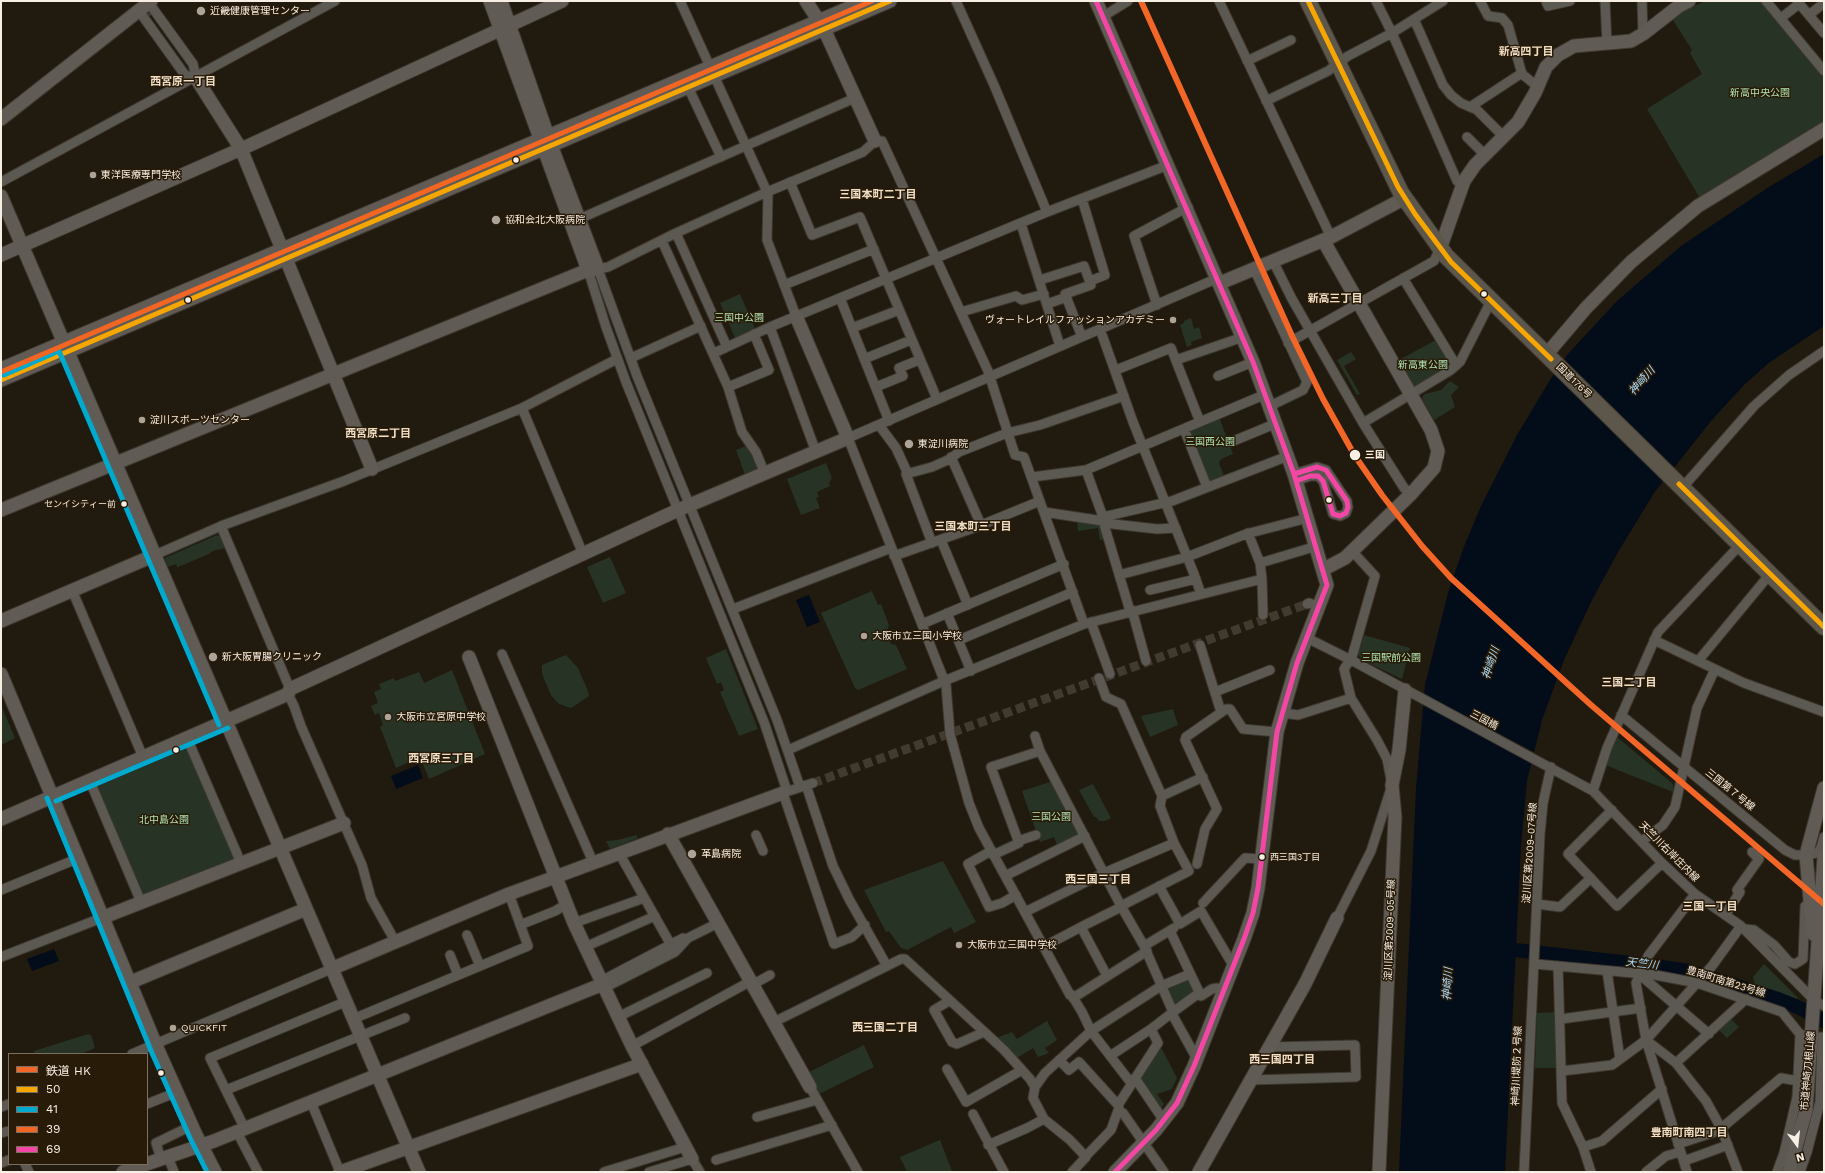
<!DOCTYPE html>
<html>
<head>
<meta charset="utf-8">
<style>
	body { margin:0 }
	#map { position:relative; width:1825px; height:1173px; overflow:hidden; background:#211a0f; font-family:"Work Sans","Noto Sans JP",sans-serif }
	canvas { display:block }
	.frame { position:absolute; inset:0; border:2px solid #f8efe4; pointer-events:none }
	.legend { position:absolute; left:8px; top:1053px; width:140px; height:112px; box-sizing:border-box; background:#281b08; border:1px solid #7b7060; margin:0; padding:5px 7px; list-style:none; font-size:12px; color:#f8efe4 }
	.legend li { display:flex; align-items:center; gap:8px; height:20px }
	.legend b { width:20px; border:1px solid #7b7060 }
	.north { position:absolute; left:1777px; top:1125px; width:40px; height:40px; -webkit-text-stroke:3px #281b08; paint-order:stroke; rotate:165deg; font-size:11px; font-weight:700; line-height:16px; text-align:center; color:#f8efe4 }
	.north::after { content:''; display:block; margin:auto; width:14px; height:18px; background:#f8efe4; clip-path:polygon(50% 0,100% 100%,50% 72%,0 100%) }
</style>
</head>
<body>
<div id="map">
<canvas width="1825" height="1173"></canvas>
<div class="frame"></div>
<ul class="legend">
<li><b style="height:5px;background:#f26627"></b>鉄道 HK</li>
<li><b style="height:5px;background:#f7a600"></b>50</li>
<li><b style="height:5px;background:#00a9ce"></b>41</li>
<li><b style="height:5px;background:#f26522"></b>39</li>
<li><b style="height:5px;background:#f346a5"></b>69</li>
</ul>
<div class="north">N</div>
</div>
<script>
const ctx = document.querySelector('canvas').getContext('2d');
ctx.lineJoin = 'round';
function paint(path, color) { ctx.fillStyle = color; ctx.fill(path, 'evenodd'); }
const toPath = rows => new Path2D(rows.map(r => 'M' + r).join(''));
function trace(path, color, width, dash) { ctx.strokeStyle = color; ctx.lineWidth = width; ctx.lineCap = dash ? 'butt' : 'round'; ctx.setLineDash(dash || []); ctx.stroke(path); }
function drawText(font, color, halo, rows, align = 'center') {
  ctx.font = font + ' "Work Sans","Noto Sans JP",sans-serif'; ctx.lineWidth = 3; ctx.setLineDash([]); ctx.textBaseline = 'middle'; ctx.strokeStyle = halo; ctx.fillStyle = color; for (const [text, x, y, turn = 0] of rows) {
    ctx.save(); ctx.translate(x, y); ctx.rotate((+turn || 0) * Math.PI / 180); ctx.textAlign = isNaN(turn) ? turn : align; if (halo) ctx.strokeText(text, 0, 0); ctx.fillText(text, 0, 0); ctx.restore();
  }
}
const green = toPath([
	[1705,1,1761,1,1768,7,1824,75,1824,126,1701,200,1647,109,1702,74,1690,53,1692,50,1673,20,1684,11],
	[740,294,756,331,736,340,720,303],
	[1191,318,1194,329,1199,327,1202,338,1191,342,1192,345,1187,347,1180,325,1184,323,1184,321],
	[1436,340,1450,364,1450,368,1417,386,1413,385,1399,360],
	[1351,352,1356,359,1344,366,1360,394,1357,395,1337,360],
	[1450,381,1459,387,1451,395,1455,407,1434,420,1423,401,1422,397,1425,394,1441,390],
	[1219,417,1233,454,1221,459,1219,463,1224,476,1207,482,1187,430],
	[749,445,761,469,745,475,736,450],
	[826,463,832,478,829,483,830,486,817,492,819,497,816,498,820,508,801,515,787,479],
	[1077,519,1099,522,1106,539,1100,540,1098,528,1078,531],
	[217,535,220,536,225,548,213,551,209,554,178,567,178,569,176,564,168,567,165,558],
	[610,557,626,593,603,603,587,567],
	[872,591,878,605,881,604,889,625,886,633,891,644,896,645,907,669,858,690,855,688,821,613],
	[1364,635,1410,648,1402,679,1362,660,1358,654],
	[726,649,758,729,739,736,720,692,724,690,721,682,717,684,706,658],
	[566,655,578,668,588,691,589,696,571,708,559,704,555,700,551,695,542,674,542,665],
	[452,670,485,754,429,779,420,757,396,768,380,727,383,725,379,713,375,715,371,706,378,703,374,692,381,689,379,684,394,678,395,681,419,672,424,683],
	[1,705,15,738,1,745],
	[1173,709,1178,725,1150,737,1141,716],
	[1617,737,1673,784,1673,792,1605,765],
	[185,749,190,750,235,855,233,859,143,894,140,893,96,789,98,786],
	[1053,781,1082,836,1058,847,1054,837,1040,842,1022,791],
	[1093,784,1111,818,1105,821,1099,821,1096,817,1094,817,1079,790],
	[636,835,638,838,610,849,606,841,618,840],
	[943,861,976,922,954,933,951,927,907,950,901,948,889,931,886,932,864,890],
	[1764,964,1798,998,1797,999,1755,984,1753,977],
	[1189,977,1196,992,1174,1008,1167,989],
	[1557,1012,1560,1068,1535,1068,1537,1013],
	[1731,1019,1739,1027,1727,1038,1719,1030],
	[1047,1021,1057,1040,1045,1048,1049,1053,1038,1057,1033,1048,1017,1058,996,1038,1012,1032,1017,1039],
	[88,1034,91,1035,95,1048,81,1054,35,1054,34,1051],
	[864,1045,874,1067,819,1094,809,1072],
	[1159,1047,1162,1049,1177,1078,1172,1089,1157,1094,1164,1104,1160,1111,1138,1079,1152,1059,1153,1060,1152,1058],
	[940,1140,952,1171,955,1172,907,1172,900,1157]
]);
const water = toPath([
	[1824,154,1824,326,1770,362,1744,385,1711,421,1654,493,1618,552,1591,602,1564,660,1542,720,1527,781,1521,845,1505,1172,1399,1172,1416,788,1425,685,1448,593,1463,549,1481,506,1517,435,1550,380,1568,354,1617,301,1681,246,1769,187],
	[809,595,820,622,807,627,796,600],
	[418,765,423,778,396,789,391,776],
	[54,949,59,961,32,971,27,959]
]);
const pier = toPath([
	[1422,693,1536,753,1534,763,1421,704]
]);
const river = toPath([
	[1497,948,1648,965,1689,971,1778,999,1800,1008,1824,1021]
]);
const streetTunnel = toPath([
	[141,1,151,15],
	[813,783,1307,604]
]);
const street = toPath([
	[680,1,768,194,767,240,796,316],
	[956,1,994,85,1047,212],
	[1219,1,1331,237],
	[1376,1,1392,33,1457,181,1462,185],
	[1480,1,1488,16,1502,18,1508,25,1522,74,1538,87],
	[1546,1,1548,6,1570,1],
	[1605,1,1607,44],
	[1642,1,1643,34],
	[1766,1,1824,71],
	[1797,1,1824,33],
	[149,3,193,64,196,78],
	[139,11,185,75,196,78],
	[1809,15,1824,3],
	[1102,17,1128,1],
	[1781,18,1799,4],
	[1414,19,1443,85,1451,95,1461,103,1477,110,1504,137],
	[1247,61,1291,40],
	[688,87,721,157],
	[1266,101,1328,71,1348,56,1392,33,1443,1],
	[1470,107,1522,73],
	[1467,137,1485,155],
	[1,182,335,1],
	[790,182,812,235,860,217,937,399],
	[1082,199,1105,275,1090,281],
	[579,219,855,98],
	[1021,224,1060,346],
	[676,233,727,347],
	[662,241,728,387,742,432,756,452,765,474],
	[1273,261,1292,299,1363,423,1404,488,1411,494],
	[1254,269,1307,382,1303,390,1270,406],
	[588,270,606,327,626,382,764,722,787,791],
	[1403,278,1456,365],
	[1040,280,1084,266,1091,285,1065,294,1082,337],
	[784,285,874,249],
	[840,298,889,421],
	[1047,304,1067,297],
	[1157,305,1134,236,1188,207],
	[961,312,1016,296,1022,300,1044,294],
	[770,327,816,452],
	[852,328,899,310],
	[1100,329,1133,422,1194,574,1201,594],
	[1288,343,1434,261,1440,249],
	[714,353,770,327,1047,212,1168,165],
	[631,358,701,326],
	[864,359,911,340],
	[1176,360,1243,337],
	[1116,370,1171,348,1200,422],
	[1218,376,1253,362],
	[728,387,769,370,754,334],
	[876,387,903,376,899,368,919,360],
	[522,408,617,359],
	[1363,423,1451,370,1460,362,1491,301],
	[879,425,896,448,908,474],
	[1184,429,1207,487],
	[1231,442,1277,423],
	[951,457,981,525],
	[1086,470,1103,517,1103,521,1130,611],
	[1294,474,1317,467,1326,470,1347,501,1348,507,1346,513,1340,516,1333,514,1323,481,1318,476,1310,476,1296,481],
	[1032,477,1086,470,1266,394],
	[1683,487,1754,406,1789,375,1824,351],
	[1044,512,1103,521],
	[1103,517,1172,501,1288,456],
	[1104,523,1157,529,1176,528],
	[221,526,290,689],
	[1248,533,1260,563],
	[941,540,968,605],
	[932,543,906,474,932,467,950,459,959,452,1007,433,1040,425,1124,396],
	[155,555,221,526,344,481,522,408,583,554],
	[894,556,979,526,1040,501],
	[1119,575,1187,557,1246,534,1308,518],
	[1262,579,1263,615],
	[72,590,143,757],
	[1150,590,1196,579],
	[1307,604,1309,603,1320,607],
	[733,609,891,548],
	[1132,610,1146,661],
	[947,613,971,671],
	[1091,622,1110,674],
	[922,624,1064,564],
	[1307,638,1351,660,1593,791,1662,863,1695,894,1741,926,1814,1000,1824,1006],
	[959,640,1073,592],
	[1654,640,1744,683,1824,712],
	[1200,645,1221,712],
	[502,654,593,862],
	[1698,661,1770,574],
	[1099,678,1106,697,1121,704,1162,796,1160,806,1174,843,1189,871,1121,906],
	[1215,692,1270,670],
	[288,694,294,706,301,726,362,865,371,898,395,941],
	[1283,713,1298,715,1351,698],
	[1621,715,1785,850,1795,855,1806,855,1817,853,1821,848,1824,837],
	[1035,736,1040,751,1121,906,1144,946,1173,1012,1151,1029,1158,1043,1118,1105,1119,1108,1111,1130,1086,1156],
	[187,738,241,863],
	[788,750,944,681,1084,624,1262,579,1260,563,1317,546],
	[89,779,141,902],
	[813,783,783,793,834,944,852,937,865,925],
	[806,785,833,866,849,899,887,966],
	[800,787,777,720,637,376,598,269,608,267,676,233,767,192,863,152,875,141,882,141,988,371,1015,455,1024,457,1084,624],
	[1593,791,1607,748,1658,632,1740,545],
	[1162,796,1203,777],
	[1612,810,1568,854,1617,906,1662,863],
	[756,835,763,851],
	[1018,841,1036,835],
	[1642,841,1663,825,1675,807,1697,708,1715,669],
	[991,851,968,864,989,907,1002,903,1016,895],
	[619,853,671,945],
	[993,855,1019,843,991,767,1040,751],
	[1197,864,1205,829,1217,809,1185,740,1186,737,1226,709,1230,709,1243,729,1277,732],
	[1005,876,1085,836],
	[1159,886,1180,924,1201,911,1234,967],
	[1,890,79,858],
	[1203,903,1245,858,1261,859],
	[1537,904,1560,907,1591,878],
	[1025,912,1104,873,1174,843],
	[1725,915,1740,892,1737,890,1759,859,1752,852],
	[1337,918,1371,851,1392,785,1387,759,1377,740,1351,698,1344,669,1352,657,1375,576,1352,551],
	[574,923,644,898],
	[520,925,555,911,567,904],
	[1745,929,1754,930,1774,945,1789,962,1795,964,1803,959,1805,906],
	[1170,931,1201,996,1212,989,1217,988,1224,990],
	[467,935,480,966],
	[1144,946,1174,928],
	[585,947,655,916],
	[1043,947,1081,927],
	[450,955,458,975],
	[1,957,104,917],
	[1535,964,1655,975,1697,983,1782,1012,1799,1033,1804,1036],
	[1558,966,1562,1103,1583,1147,1591,1172],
	[1607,971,1620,1059],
	[1639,974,1709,1034],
	[1107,976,1081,927,1121,907],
	[601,981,683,938],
	[752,985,770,975],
	[604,988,675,952,688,938,718,923],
	[1073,998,1147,951],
	[949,1001,934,1010,952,1042,957,1044,984,1032],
	[1173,1012,1199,993],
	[1172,1014,1197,1059],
	[618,1017,707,973],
	[353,1019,528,946,509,894],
	[1561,1019,1641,1008],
	[774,1022,901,959,905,959,1004,1050,1030,1079,1035,1087,1033,1098,1044,1119,1070,1140,1086,1157,1072,1172],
	[1646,1040,1676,1063,1706,1101,1721,1128,1738,1172],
	[632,1046,751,981],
	[132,1054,331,969],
	[1110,1056,1151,1029],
	[1059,1060,1069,1070,1079,1062,1118,1105],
	[1676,1063,1746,999],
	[947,1069,966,1102,1022,1070],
	[1562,1071,1612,1065,1646,1040,1712,966,1741,926],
	[1135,1078,1164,1121],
	[1251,1080,1356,1077,1355,1045,1270,1047],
	[1131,1083,1091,1031,1082,1012,1071,994,1070,995,979,828,969,803,950,734,946,685,848,438,1218,278],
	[810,1087,858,1172],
	[1035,1087,1045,1073,1091,1031,1161,986,1190,974],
	[226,1090,405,1018],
	[311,1102,340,1172],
	[147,1104,177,1092],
	[1,1107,9,1104],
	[1118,1111,1123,1113,1164,1172],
	[973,1114,1004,1172],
	[757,1117,817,1100],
	[245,1129,210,1058,345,1002],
	[237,1132,258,1172],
	[1,1133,9,1131],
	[1678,1144,1718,1131,1781,1078,1798,1081],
	[988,1145,1027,1128,1044,1119],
	[1583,1147,1602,1141,1662,1089],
	[168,1157,174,1172],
	[161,1159,156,1143,191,1126],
	[716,1160,832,1125],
	[1684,1161,1728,1145],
	[1,1163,9,1160],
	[25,1164,29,1172],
	[604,1172,685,1147],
	[649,1172,692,1159,700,1172],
	[1524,1172,1540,834,1543,803,1551,767],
	[1646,1172,1666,1156,1680,1152],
	[1687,1172,1646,1040,1636,983,1648,956,1695,894],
	[1777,1172,1784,1153,1797,1097,1800,1035],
	[1800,1172,1807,1152,1820,1102,1822,1037,1820,1037]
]);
const secondary = toPath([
	[490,1,588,270],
	[806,1,824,29,875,141],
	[1096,1,1253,362,1294,474,1327,585,1297,663,1277,732,1258,888,1253,913,1244,939,1194,1066,1177,1103,1156,1130,1115,1172],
	[196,78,241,149,372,469],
	[1,119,151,1],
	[1,196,419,1172],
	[1323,240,1431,430,1438,451,1434,468,1411,494,1345,558,1324,569],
	[1440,249,1464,181,1475,165,1518,122,1535,93,1546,67,1558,55,1574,46,1631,41,1643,34,1679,6,1689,1],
	[1,255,250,145,562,1],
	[1220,283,1331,237,1405,198],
	[1546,355,1586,308,1631,262,1698,206,1824,129],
	[1,369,865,1],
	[1,380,890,1],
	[1,510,588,270,598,269,551,145,501,1],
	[1,621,155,555],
	[469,657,574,923,632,1046,692,1159],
	[1,674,158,1050,196,1135,215,1172],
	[1,819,288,694,290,689,678,510,848,438,796,316],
	[668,834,810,1087],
	[104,917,344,823],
	[1813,934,1806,855,1824,788],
	[331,969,509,894,783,793],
	[131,982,306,909],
	[123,1172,214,1141,603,984],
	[340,1172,642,1064],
	[1199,1172,1305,984,1337,918],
	[1379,1172,1395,817,1392,785,1399,750,1405,690],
	[1789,1172,1806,1110,1824,857]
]);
const highway = toPath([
	[1308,1,1401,193,1446,256,1824,627]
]);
const bus1 = toPath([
	[1308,1,1398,187,1415,214,1451,262,1551,359],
	[1,380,890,1],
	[1679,484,1824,627]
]);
const bus2 = toPath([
	[4,375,59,351,219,725],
	[47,798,152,1053,190,1138,207,1172],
	[56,801,228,728]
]);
const bus3 = toPath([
	[1,372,872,1]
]);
const bus4 = toPath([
	[1096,1,1253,362,1294,474,1327,585,1297,663,1277,732,1258,888,1253,913,1244,939,1194,1066,1177,1103,1156,1130,1115,1172],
	[1294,474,1317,467,1326,470,1347,501,1348,507,1346,513,1340,516,1333,514,1323,481,1318,476,1310,476,1296,481]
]);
const rail1 = toPath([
	[1141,1,1293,338,1323,399,1355,456,1382,495,1422,546,1451,578,1591,705,1824,904]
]);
const markers = [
	[201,11,5,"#ada499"],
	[516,160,3.5,"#f8efe4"],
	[93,175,4,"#ada499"],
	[496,220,5,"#ada499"],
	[1484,294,3.5,"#f8efe4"],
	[188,300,3.5,"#f8efe4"],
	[1173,320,4,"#ada499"],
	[142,420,4,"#ada499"],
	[909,444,5,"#ada499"],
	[1355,455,6,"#f8efe4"],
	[1329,500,3.5,"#f8efe4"],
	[124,504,3.5,"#f8efe4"],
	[864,636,4,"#ada499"],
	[213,657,5,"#ada499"],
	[388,717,4,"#ada499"],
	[176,750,3.5,"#f8efe4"],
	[692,854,5,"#ada499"],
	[1262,857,3.5,"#f8efe4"],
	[959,945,4,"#ada499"],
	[173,1028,4,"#ada499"],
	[161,1073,3.5,"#f8efe4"]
];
const busNames = [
	["センイシティー前",116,504],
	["西三国3丁目",1270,857,"left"]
];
const poiNames = [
	["近畿健康管理センター",210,11],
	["東洋医療専門学校",101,175],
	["協和会北大阪病院",505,220],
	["ヴォートレイルファッションアカデミー",1165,320,"right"],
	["淀川スポーツセンター",150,420],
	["東淀川病院",918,444],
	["大阪市立三国小学校",872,636],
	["新大阪胃腸クリニック",222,657],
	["大阪市立宮原中学校",396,717],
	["革島病院",701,854],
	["大阪市立三国中学校",967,945],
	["QUICKFIT",181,1028]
];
const parkNames = [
	["新高中央公園",1760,93],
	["三国中公園",739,318],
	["新高東公園",1423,365],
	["三国西公園",1210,442],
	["三国駅前公園",1391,658],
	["三国公園",1051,817],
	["北中島公園",164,820]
];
const streetNames = [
	["国道176号",1574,381,44],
	["三国橋",1484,720,28],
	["三国第７号線",1730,790,39],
	["天竺川右岸庄内線",1669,852,45],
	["淀川区第2009-07号線",1530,853,-86],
	["淀川区第2009-05号線",1390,930,-88],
	["豊南町南第23号線",1726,982,17],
	["神崎川堤防２号線",1517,1066,-88],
	["市道神崎刀根山線",1808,1071,-85]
];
const stopNames = [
	["三国",1365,455]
];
const neighbourhoodNames = [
	["新高四丁目",1526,52],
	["西宮原一丁目",183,82],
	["三国本町二丁目",878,195],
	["新高三丁目",1335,299],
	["西宮原二丁目",378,434],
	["三国本町三丁目",973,527],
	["三国二丁目",1629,683],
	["西宮原三丁目",441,759],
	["西三国三丁目",1098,880],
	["三国一丁目",1710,907],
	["西三国二丁目",885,1028],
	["西三国四丁目",1282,1060],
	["豊南町南四丁目",1689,1133]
];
const waterNames = [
	["神崎川",1642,381,-49],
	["神崎川",1491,663,-72],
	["天竺川",1642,964,7],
	["神崎川",1448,984,-87]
];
paint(green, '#273425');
paint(water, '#030c19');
paint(pier, '#211a0f');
trace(river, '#030c19', 14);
trace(streetTunnel, '#413a2f', 9, [9, 4.5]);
trace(street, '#3d372f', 11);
trace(secondary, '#3d372f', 15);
trace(highway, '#3d372f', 18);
trace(street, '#5c5953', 9);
trace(secondary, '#605b54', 13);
trace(highway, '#5c564b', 16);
trace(bus1, '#f7a600', 5);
trace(bus2, '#00a9ce', 5);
trace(bus3, '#f26522', 5);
trace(bus4, '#f346a5', 5);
trace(rail1, '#f26627', 6);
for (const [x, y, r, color] of markers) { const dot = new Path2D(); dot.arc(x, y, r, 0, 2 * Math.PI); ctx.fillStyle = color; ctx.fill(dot); trace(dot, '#281b08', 1.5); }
drawText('9px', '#f8efe4', '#281b08', busNames, 'right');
drawText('10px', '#f8efe4', '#281b08', poiNames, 'left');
drawText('10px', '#b0e2b2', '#281b08', parkNames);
drawText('10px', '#f8efe4', '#281b08', streetNames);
drawText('bold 10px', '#f8efe4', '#281b08', stopNames, 'left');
drawText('bold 11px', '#f1dfc7', '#281b08', neighbourhoodNames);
drawText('italic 11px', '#aad8fa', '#281b08', waterNames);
</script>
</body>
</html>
